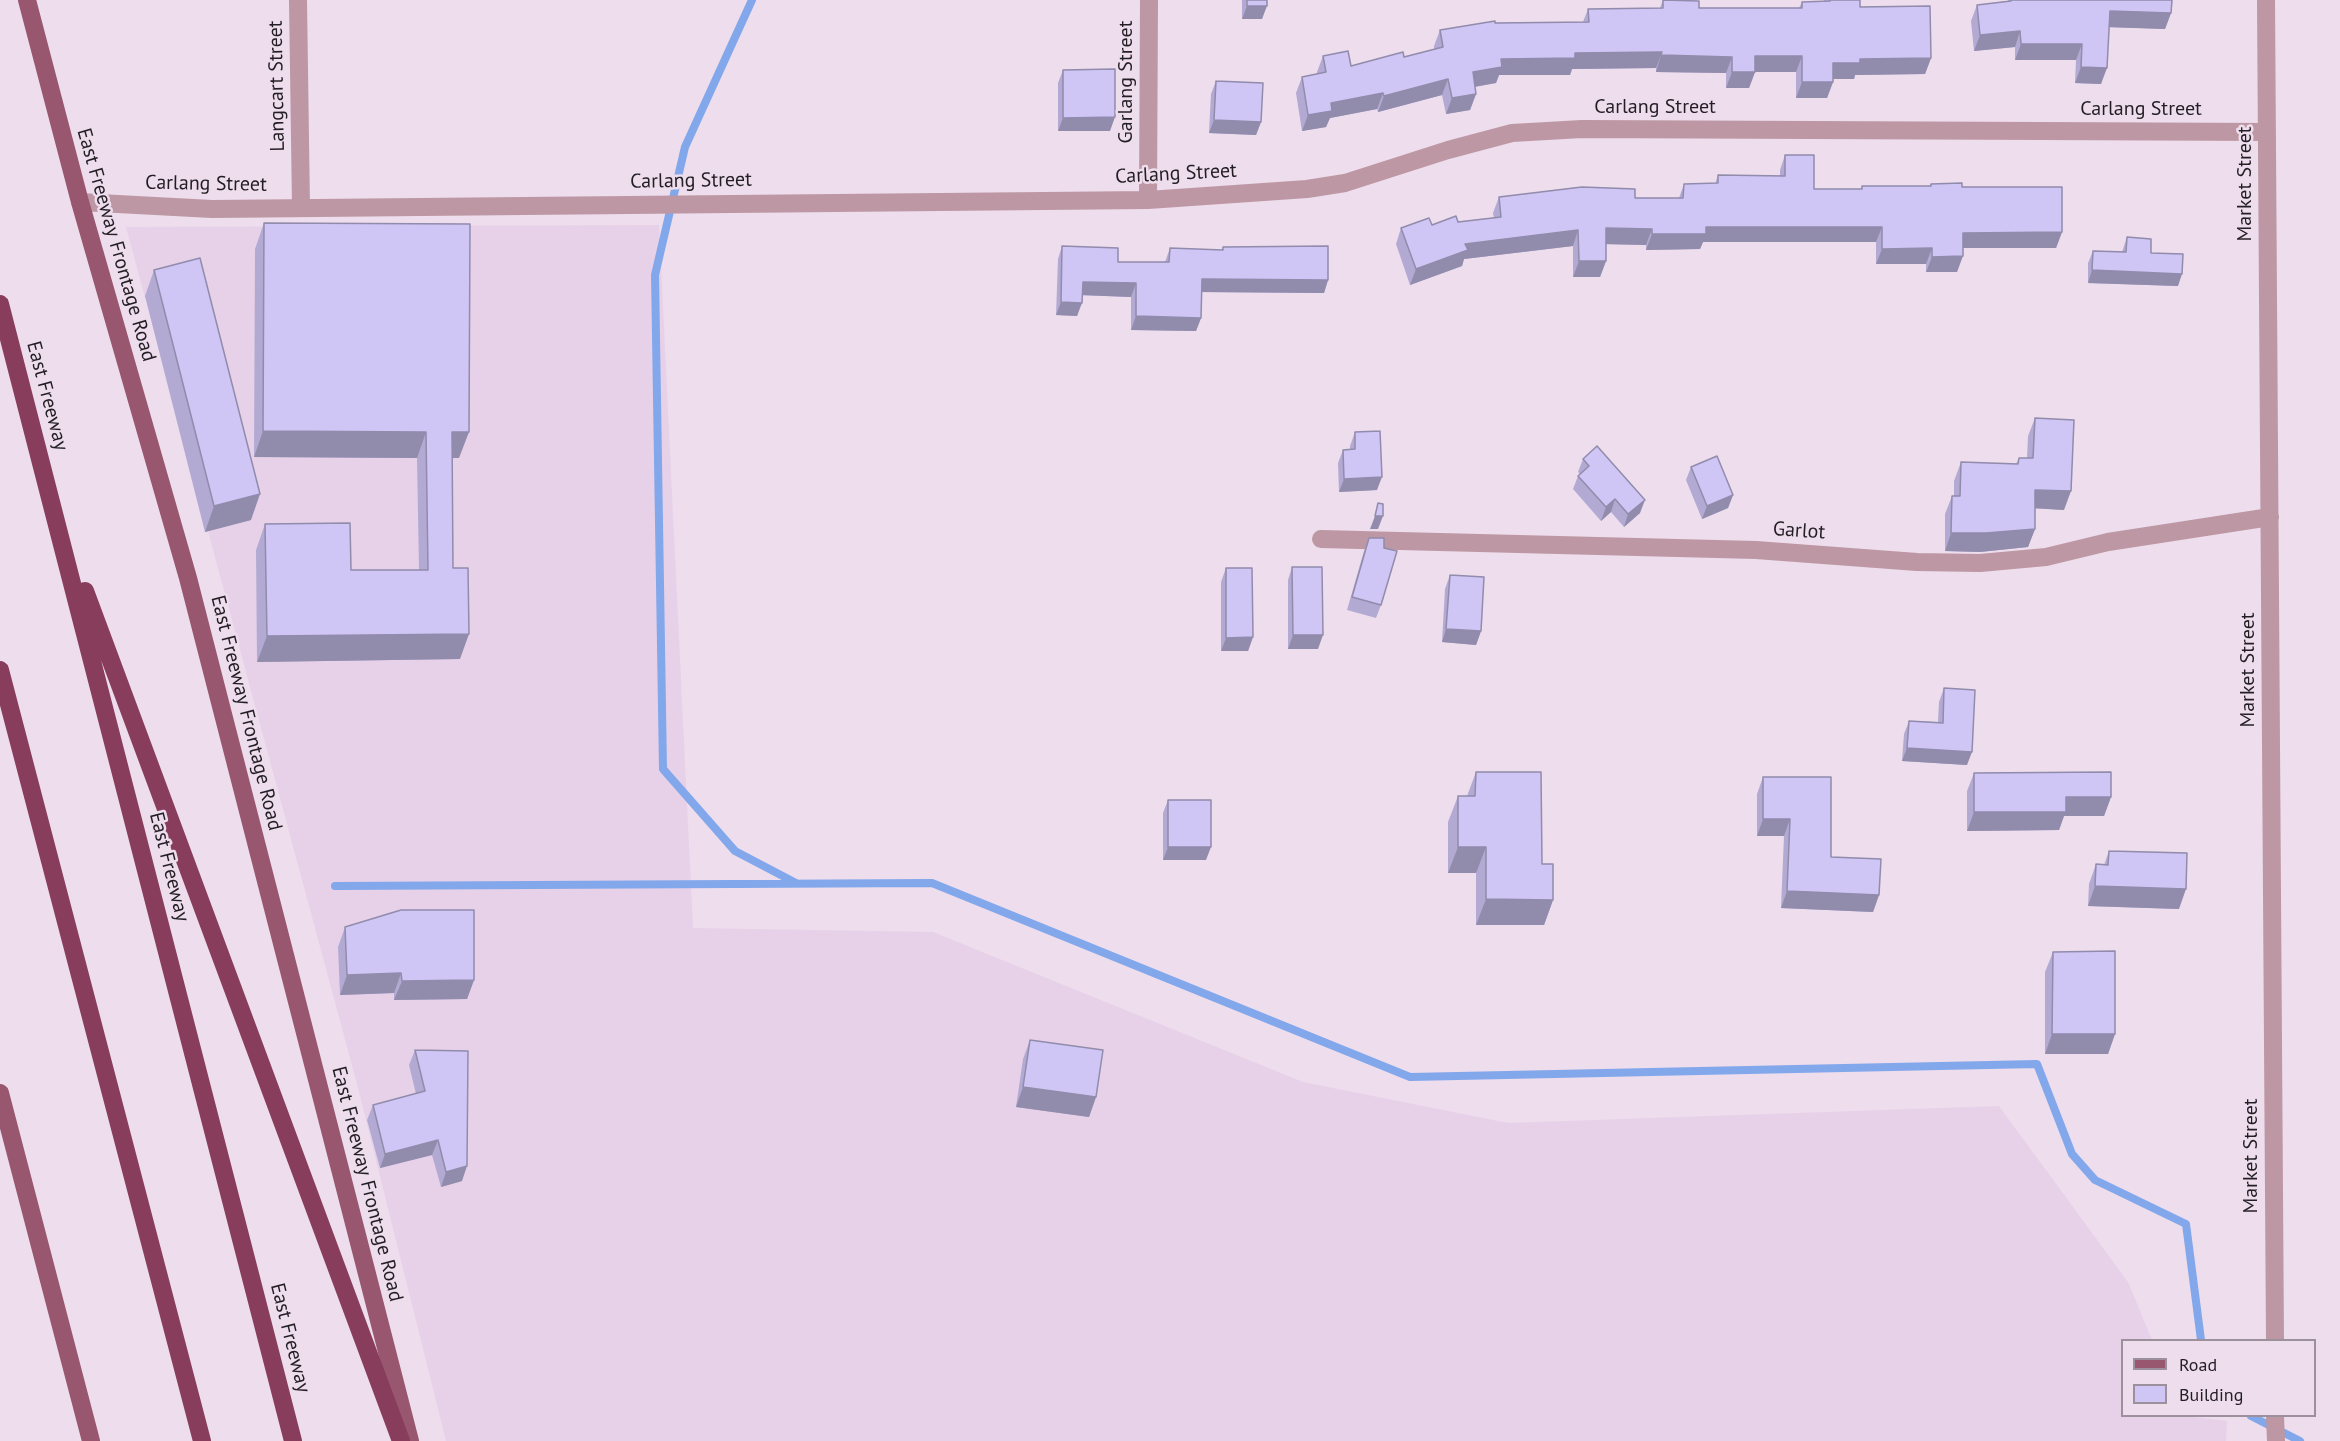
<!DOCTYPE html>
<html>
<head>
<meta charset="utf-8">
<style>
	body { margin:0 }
	#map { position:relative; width:2340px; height:1441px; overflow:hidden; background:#eddded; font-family:"PT Sans",sans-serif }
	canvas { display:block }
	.legend { position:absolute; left:2121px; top:1339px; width:195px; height:78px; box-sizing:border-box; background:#eddded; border:2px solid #9c909d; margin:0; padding:8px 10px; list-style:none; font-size:18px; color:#231d24 }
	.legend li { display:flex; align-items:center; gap:12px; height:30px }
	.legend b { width:30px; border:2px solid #9c909d }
</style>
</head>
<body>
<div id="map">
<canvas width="2340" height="1441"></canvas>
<ul class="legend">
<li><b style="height:8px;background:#98566f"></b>Road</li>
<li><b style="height:16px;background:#cfc6f5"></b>Building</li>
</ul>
</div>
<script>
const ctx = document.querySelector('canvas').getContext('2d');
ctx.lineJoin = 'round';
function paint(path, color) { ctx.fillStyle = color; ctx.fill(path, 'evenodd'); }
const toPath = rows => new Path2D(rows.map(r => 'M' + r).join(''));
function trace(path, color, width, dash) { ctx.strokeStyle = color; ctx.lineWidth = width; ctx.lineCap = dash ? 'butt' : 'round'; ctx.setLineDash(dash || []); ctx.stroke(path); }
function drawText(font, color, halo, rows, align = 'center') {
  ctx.font = font + ' "PT Sans",sans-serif'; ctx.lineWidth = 5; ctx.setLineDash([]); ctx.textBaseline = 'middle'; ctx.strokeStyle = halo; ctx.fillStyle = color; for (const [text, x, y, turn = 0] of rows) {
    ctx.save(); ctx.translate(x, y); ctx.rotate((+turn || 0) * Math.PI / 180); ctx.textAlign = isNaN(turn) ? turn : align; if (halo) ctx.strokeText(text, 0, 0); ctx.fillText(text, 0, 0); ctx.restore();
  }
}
const built = toPath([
	[659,225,693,928,933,932,1303,1082,1508,1123,1999,1106,2128,1282,2152,1340,2122,1340,2122,1416,2186,1416,2227,1421,2226,1441,446,1441,356,1080,126,227]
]);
const stream = toPath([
	[752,0,685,147,655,275,663,769,735,851,796,883],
	[335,886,932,883,1410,1077,2037,1064,2072,1154,2095,1180,2186,1224,2201,1340],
	[2251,1416,2300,1441]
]);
const minor = toPath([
	[298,0,301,207],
	[2266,0,2275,1340],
	[1148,200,1149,0],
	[80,202,212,209,1148,200,1307,189,1345,183,1448,150,1512,133,1582,129,2267,132],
	[1321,539,1756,550,1917,562,1980,563,2046,557,2108,542,2270,517],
	[2275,1416,2276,1441]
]);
const major = toPath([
	[27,0,80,202,188,578,410,1441],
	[0,1093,91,1441]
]);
const highway = toPath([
	[0,304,293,1441],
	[85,591,401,1441],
	[0,670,202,1441]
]);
const wall = toPath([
	[1242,0,1267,0,1262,19,1242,19],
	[1663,0,1699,8,1799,8,1802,2,1824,2,1824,0,1860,0,1860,7,1931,58,1925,74,1855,75,1854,79,1833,79,1833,82,1827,98,1796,98,1796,72,1755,72,1749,88,1726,88,1726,73,1656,72,1656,68,1572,69,1570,75,1499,75,1496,83,1475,87,1476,94,1470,110,1446,114,1442,95,1378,112,1377,109,1330,118,1326,127,1302,131,1296,93,1302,77,1317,74,1317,72,1323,56,1351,66,1404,57,1434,49,1434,46,1440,30,1495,23,1583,22,1588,9,1660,8],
	[2008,0,2172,0,2171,13,2165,29,2109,27,2101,84,2075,83,2076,60,2015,60,2015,47,1974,51,1971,21,1977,5,2008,1],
	[1063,70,1110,131,1058,131,1058,83],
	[1216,81,1261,122,1256,135,1209,133,1211,94],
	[1785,155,1814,189,1861,189,1862,186,1930,186,1931,184,1962,187,2062,232,2056,248,1963,248,1957,272,1926,272,1926,264,1876,264,1876,242,1703,242,1700,249,1646,250,1646,245,1606,244,1606,261,1600,277,1573,277,1573,246,1464,259,1462,266,1410,285,1396,244,1401,228,1494,218,1493,213,1499,197,1679,198,1684,184,1715,184,1718,175,1780,176,1780,170],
	[264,223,459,458,452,458,453,568,460,659,257,662,256,550,265,524,351,570,419,570,417,458,254,457,255,249],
	[2127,237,2151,253,2178,286,2088,283,2088,263,2093,251,2122,252],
	[1062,246,1118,262,1165,262,1170,248,1222,250,1223,247,1328,280,1324,293,1201,292,1201,318,1196,331,1131,330,1131,297,1082,295,1077,316,1056,315,1058,259],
	[154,270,251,520,205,532,145,296],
	[2035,418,2064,510,2035,508,2035,529,2028,547,1980,552,1945,551,1945,514,1952,496,1954,496,1954,481,1961,462,2016,464,2019,458,2027,458,2028,436],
	[1355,432,1377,490,1339,492,1338,463,1343,450,1350,449,1350,446],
	[1583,459,1640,513,1624,527,1611,512,1601,521,1573,489,1578,476,1580,474,1578,472],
	[1691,467,1733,495,1728,508,1702,519,1686,480],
	[1369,538,1381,605,1376,618,1347,610,1364,551],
	[1292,567,1318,649,1288,649,1288,580],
	[1226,568,1253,637,1248,651,1221,651,1221,582],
	[1450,575,1481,631,1476,645,1442,642,1445,589],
	[1944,688,1967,765,1902,761,1904,734,1909,721,1938,722,1939,702],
	[1476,772,1542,864,1553,900,1544,925,1476,925,1476,873,1448,873,1448,822,1458,796,1467,796],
	[1974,773,2111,797,2104,816,2064,816,2059,830,1967,831,1967,791],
	[1763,777,1831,857,1879,895,1873,912,1781,908,1784,836,1757,836,1757,794],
	[1168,800,1206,860,1163,860,1163,813],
	[2109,851,2179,909,2088,906,2089,884,2096,864,2104,865],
	[345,927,474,980,467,999,394,1000,394,993,340,995,338,947],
	[2053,952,2115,1034,2108,1054,2045,1054,2045,972],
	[1030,1040,1096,1097,1089,1117,1016,1107,1023,1059],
	[415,1050,462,1181,441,1187,432,1155,380,1168,367,1120,373,1105,416,1094,409,1065]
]);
const shadedWall = toPath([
	[1247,6,1267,6,1262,19,1242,19],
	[2110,11,2171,13,2165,29,2104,27],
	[2020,31,2015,47,1974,51,1980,35],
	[2021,44,2082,44,2076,60,2015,60],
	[1662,52,1656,68,1572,69,1570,75,1499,75,1496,83,1467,88,1473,72,1501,59,1575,53],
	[1661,55,1732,57,1726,73,1656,72],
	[1755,56,1802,56,1796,72,1755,72,1749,88,1726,88,1732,72],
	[1931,58,1925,74,1855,75,1854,79,1827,79,1833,63,1860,59],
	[2081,67,2107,68,2101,84,2075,83],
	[1448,79,1442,95,1378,112,1384,96],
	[1802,82,1833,82,1827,98,1796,98],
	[1383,93,1377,109,1330,118,1326,127,1302,131,1308,115,1331,103],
	[1476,94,1470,110,1446,114,1452,98],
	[1115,117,1110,131,1058,131,1063,118],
	[1214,120,1261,122,1256,135,1209,133],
	[1706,227,1882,227,1876,242,1703,242,1700,249,1646,250,1652,234],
	[1606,228,1652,229,1646,245,1600,244],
	[1578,230,1573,246,1464,259,1462,266,1410,285,1416,269,1465,244],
	[2062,232,2056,248,1957,248,1963,233],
	[1932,248,1926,264,1876,264,1882,249],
	[1963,256,1957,272,1926,272,1932,257],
	[1579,261,1606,261,1600,277,1573,277],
	[2092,270,2182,274,2178,286,2088,283],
	[1202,279,1328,280,1324,293,1197,292],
	[1083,282,1136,283,1131,297,1078,295],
	[1061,302,1082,303,1077,316,1056,315],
	[1136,316,1201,318,1196,331,1131,330],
	[263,431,426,432,417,458,254,457],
	[452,432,469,432,459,458,442,458],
	[1382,477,1377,490,1339,492,1344,479],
	[2035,490,2071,491,2064,510,2029,508],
	[260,494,251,520,205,532,214,506],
	[1733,495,1728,508,1702,519,1707,506],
	[1615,499,1611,512,1601,521,1606,507],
	[1645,500,1640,513,1624,527,1628,514],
	[1375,516,1383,516,1378,529,1370,529],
	[2035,529,2028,547,1980,552,1945,551,1951,533],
	[1446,629,1481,631,1476,645,1442,642],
	[469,634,460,659,257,662,267,636],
	[1293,635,1323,635,1318,649,1288,649],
	[1253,637,1248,651,1221,651,1226,638],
	[1907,748,1972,752,1967,765,1902,761],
	[2066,797,2111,797,2104,816,2064,816,2059,830,1967,831,1974,812],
	[1763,819,1790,819,1784,836,1757,836],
	[1168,847,1211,847,1206,860,1163,860],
	[1458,847,1486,847,1476,873,1448,873],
	[2095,886,2186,889,2179,909,2088,906],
	[1787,891,1879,895,1873,912,1781,908],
	[1486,899,1553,900,1544,925,1476,925],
	[401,973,394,993,340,995,347,975],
	[474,980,467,999,394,1000,402,981],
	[2052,1034,2115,1034,2108,1054,2045,1054],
	[1023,1087,1096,1097,1089,1117,1016,1107],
	[438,1140,432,1155,380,1168,385,1154],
	[467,1166,462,1181,441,1187,446,1172]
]);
const building = toPath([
	[1247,0,1267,0,1267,6,1247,6,1247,0],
	[1663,0,1699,1,1699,8,1802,8,1802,2,1830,1,1830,0,1860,0,1860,7,1930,6,1931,58,1860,59,1860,63,1833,63,1833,82,1802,82,1802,56,1755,56,1755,72,1732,72,1732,57,1661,55,1662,52,1575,53,1575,58,1501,59,1502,67,1473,72,1476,94,1452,98,1448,79,1384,96,1383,93,1331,103,1332,111,1308,115,1302,77,1326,72,1323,56,1348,51,1351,66,1403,52,1404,57,1443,47,1440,30,1495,21,1495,23,1589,22,1588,9,1663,8,1663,0],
	[2011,0,2172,0,2171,13,2110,11,2107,68,2081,67,2082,44,2021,44,2020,31,1980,35,1977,5,2011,1,2011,0],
	[1115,69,1115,117,1063,118,1063,70,1115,69],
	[1216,81,1263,83,1261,122,1214,120,1216,81],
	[1785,155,1814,155,1814,189,1862,189,1862,186,1931,186,1931,184,1962,183,1962,187,2062,187,2062,232,1963,233,1963,256,1932,257,1932,248,1882,249,1882,227,1706,227,1706,234,1652,234,1652,229,1606,228,1606,261,1579,261,1578,230,1465,244,1468,250,1416,269,1401,228,1429,218,1432,225,1456,216,1458,222,1501,217,1499,197,1582,187,1635,189,1635,198,1683,198,1684,184,1718,183,1718,175,1785,176,1785,155],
	[264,223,470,224,469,432,452,432,453,568,468,568,469,634,267,636,265,524,350,523,351,570,428,570,426,432,263,431,264,223],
	[2127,237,2151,239,2151,253,2183,254,2182,274,2092,270,2093,251,2126,252,2127,237],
	[1062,246,1118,248,1118,262,1169,262,1170,248,1223,250,1223,247,1328,246,1328,280,1202,279,1201,318,1136,316,1136,283,1083,282,1082,303,1061,302,1062,246],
	[200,258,260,494,214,506,154,270,200,258],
	[2035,418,2074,420,2071,491,2035,490,2035,529,1986,533,1951,533,1952,496,1960,496,1961,462,2018,464,2019,458,2033,458,2035,418],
	[1380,431,1382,477,1344,479,1343,450,1355,449,1355,432,1380,431],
	[1597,446,1645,500,1628,514,1615,499,1606,507,1578,476,1589,466,1583,459,1597,446],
	[1717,456,1733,495,1707,506,1691,467,1717,456],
	[1378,503,1383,504,1383,516,1375,516,1378,503],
	[1369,538,1384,538,1384,548,1397,551,1381,605,1352,597,1369,538],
	[1292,567,1322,567,1323,635,1293,635,1292,567],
	[1226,568,1252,568,1253,637,1226,638,1226,568],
	[1450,575,1484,577,1481,631,1446,629,1450,575],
	[1944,688,1975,690,1972,752,1907,748,1909,721,1943,723,1944,688],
	[1476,772,1541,772,1542,864,1553,864,1553,900,1486,899,1486,847,1458,847,1458,796,1475,796,1476,772],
	[2111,772,2111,797,2066,797,2066,812,1974,812,1974,773,2111,772],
	[1763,777,1831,777,1831,857,1881,859,1879,895,1787,891,1790,819,1763,819,1763,777],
	[1168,800,1211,800,1211,847,1168,847,1168,800],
	[2109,851,2187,853,2186,889,2095,886,2096,864,2108,865,2109,851],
	[401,910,474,910,474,980,402,981,401,973,347,975,345,927,401,910],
	[2115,951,2115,1034,2052,1034,2053,952,2115,951],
	[1030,1040,1103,1050,1096,1097,1023,1087,1030,1040],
	[415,1050,468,1051,467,1166,446,1172,438,1140,385,1154,373,1105,425,1091,415,1050]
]);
const streetNames = [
	["Garlang Street",1126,82,-90],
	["Langcart Street",277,86,-91],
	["Carlang Street",1655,107],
	["Carlang Street",2141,109],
	["Carlang Street",1176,174,-3],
	["Carlang Street",691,181,-1],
	["Carlang Street",206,184,1],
	["Market Street",2245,184,-90],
	["East Freeway Frontage Road",116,245,74],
	["East Freeway",47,396,75],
	["Garlot",1799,531,4],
	["Market Street",2248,670,-90],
	["East Freeway Frontage Road",246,713,76],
	["East Freeway",169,867,76],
	["Market Street",2251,1156,-90],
	["East Freeway Frontage Road",367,1184,76],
	["East Freeway",290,1338,76]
];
paint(built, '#e7d1e8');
trace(stream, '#82a7eb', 8);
trace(minor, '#bd97a3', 18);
trace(major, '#98566f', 18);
trace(highway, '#883d5c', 18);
paint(wall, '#b2aad3');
paint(shadedWall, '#918bac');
paint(building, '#cfc6f5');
trace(building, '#918bac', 1.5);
drawText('20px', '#231d24', '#eddded', streetNames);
</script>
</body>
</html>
